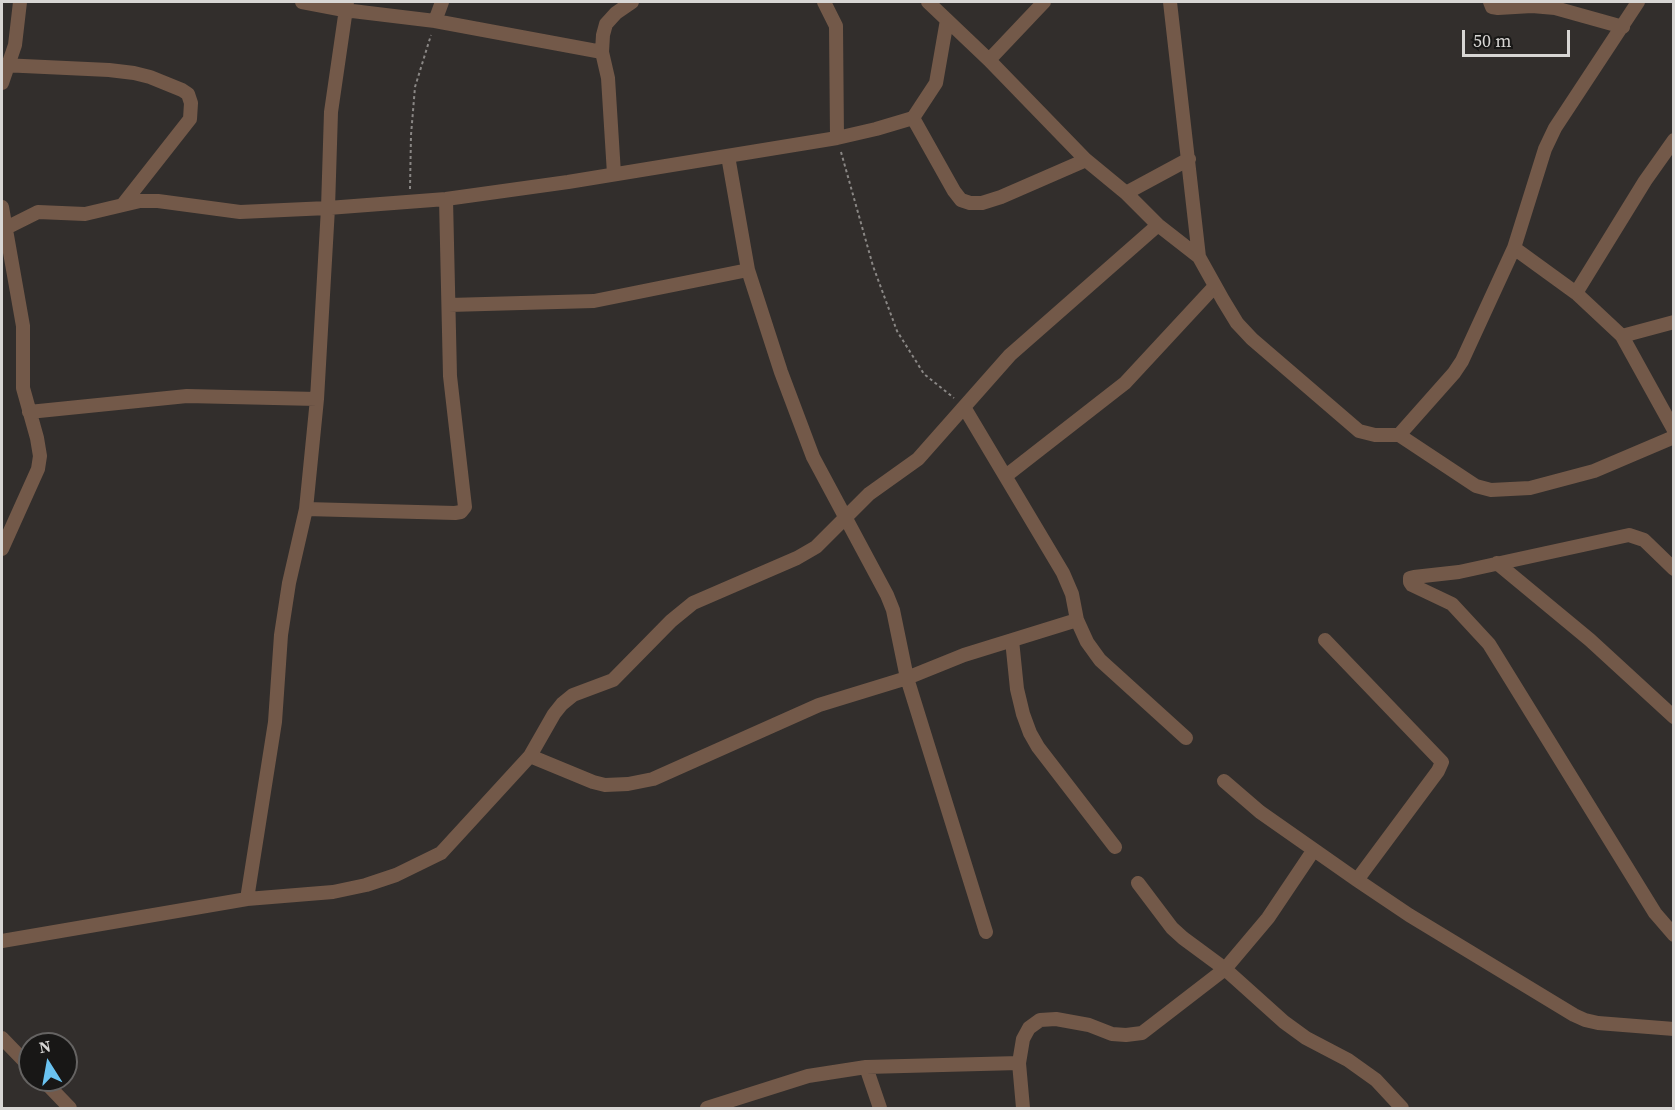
<!DOCTYPE html>
<html>
<head>
<meta charset="utf-8">
<style>
	body { margin:0 }
	#map { position:relative; width:1675px; height:1110px; overflow:hidden; background:#322e2c; font-family:"Source Serif 4",serif }
	canvas { display:block }
	.frame { position:absolute; inset:0; border:3px solid #d8d6d4; pointer-events:none }
	.north { position:absolute; left:18px; top:1032px; width:60px; height:60px; box-sizing:border-box; background:#181716; border:2px solid #656362; border-radius:50%; rotate:349deg; font-size:16px; font-weight:700; line-height:24px; text-align:center; color:#d8d6d4 }
	.north::after { content:''; display:block; margin:auto; width:21px; height:27px; background:#6ac3f1; clip-path:polygon(50% 0,100% 100%,50% 72%,0 100%) }
	.scale { position:absolute; left:1462px; top:30px; width:108px; height:27px; box-sizing:border-box; border:3px solid #d8d6d4; border-top:0; padding-left:8px; font-size:18px; line-height:21px; white-space:nowrap; color:#d8d6d4; -webkit-text-stroke:4px #181716; paint-order:stroke }
</style>
</head>
<body>
<div id="map">
<canvas width="1675" height="1110"></canvas>
<div class="frame"></div>
<div class="north">N</div>
<div class="scale">50 m</div>
</div>
<script>
const ctx = document.querySelector('canvas').getContext('2d');
ctx.lineJoin = 'round';
const toPath = rows => new Path2D(rows.map(r => 'M' + r).join(''));
function trace(path, color, width, dash) { ctx.strokeStyle = color; ctx.lineWidth = width; ctx.lineCap = dash ? 'butt' : 'round'; ctx.setLineDash(dash || []); ctx.stroke(path); }
const path = toPath([
	[841,152,873,266,897,331,924,374,954,398],
	[410,189,411,135,415,87,431,35]
]);
const street = toPath([
	[302,2,344,10,435,21,602,52],
	[824,2,836,26,837,138],
	[928,2,989,60,1086,160,1126,193,1158,225,1199,257,1223,300,1237,323,1252,339,1359,431,1375,435,1399,435,1454,373,1462,361,1514,248,1545,149,1555,128,1638,2],
	[1170,2,1199,257],
	[1490,2,1492,7,1498,8,1532,6,1555,8,1623,27],
	[947,20,936,83,913,118,954,191,961,200,970,203,982,203,1001,197,1086,160],
	[435,21,442,2],
	[989,60,1044,2],
	[2,65,109,70,134,73,150,77,182,90,188,94,191,103,190,119,124,203],
	[2,83,15,45,20,2],
	[728,156,748,270,781,372,813,457,887,595,893,610,907,678,986,932],
	[614,174,608,78,602,52,603,35,606,24,616,13,632,2],
	[1126,193,1189,159],
	[2,207,23,326,23,388,37,438,40,456,38,469,2,549],
	[2,230,38,212,85,214,140,201,158,201,240,212,328,208,446,199,568,182,837,138,876,129,913,118],
	[1514,248,1576,293,1622,336,1674,430],
	[1576,293,1645,181,1674,140],
	[449,305,594,301,748,270],
	[1622,336,1674,322],
	[964,407,1063,573,1072,594,1077,620,1087,642,1100,660,1186,738],
	[29,412,187,396,317,399],
	[1399,435,1476,486,1491,490,1530,488,1594,471,1674,437],
	[1007,475,1125,383,1215,286],
	[306,509,455,513,461,512,465,507,450,376,446,199],
	[1497,563,1590,640,1674,717],
	[1674,569,1644,540,1629,535,1459,572,1414,577,1410,578,1410,582,1412,585,1452,604,1489,644,1655,913,1674,935],
	[1012,640,1017,689,1023,714,1030,733,1038,747,1115,847],
	[1325,640,1442,762,1438,771,1357,880],
	[530,756,593,782,605,785,628,784,653,779,819,705,907,678,964,655,1077,620],
	[1224,781,1260,812,1357,880,1409,915,1574,1015,1585,1020,1598,1023,1674,1029],
	[1138,883,1172,928,1183,938,1225,969,1284,1022,1306,1038,1348,1060,1376,1080,1402,1108],
	[247,899,275,722,281,635,289,583,306,509,317,399,328,208,331,112,347,2],
	[2,941,247,899,333,892,366,885,396,875,441,853,530,756,554,714,562,704,573,695,613,680,671,621,693,603,797,558,816,547,869,494,918,459,1010,355,1158,225],
	[2,1038,30,1067],
	[866,1067,880,1108],
	[43,1080,70,1108],
	[707,1108,808,1076,866,1067,1019,1063],
	[1023,1108,1019,1063,1023,1039,1029,1028,1040,1020,1056,1019,1089,1025,1112,1034,1126,1035,1142,1033,1225,969,1268,918,1313,851]
]);
trace(path, '#8a8785', 2, [3, 3]);
trace(street, '#735949', 14);
</script>
</body>
</html>
